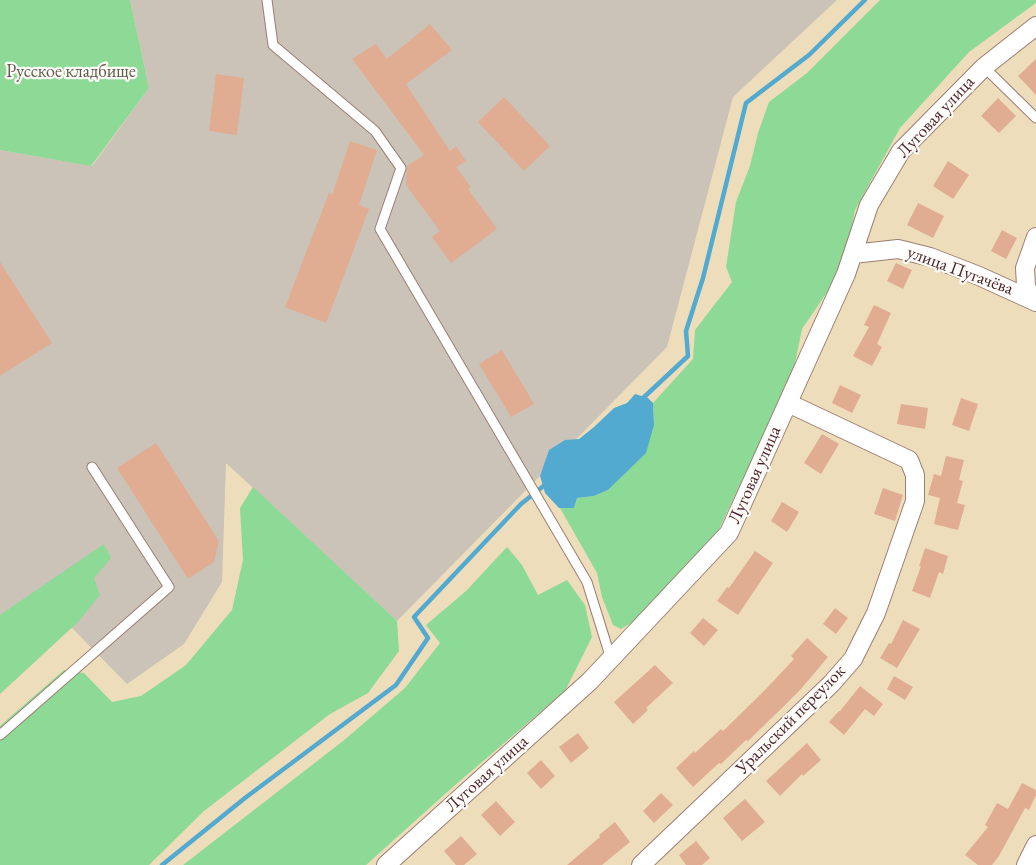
<!DOCTYPE html>
<html>
<head>
<meta charset="utf-8">
<style>
	body { margin:0 }
	canvas { display:block; background:#edb }
</style>
</head>
<body>
<canvas width="1036" height="865"></canvas>
<script>
const ctx = document.querySelector('canvas').getContext('2d');
ctx.lineJoin = 'round';
function paint(path, color) { ctx.fillStyle = color; ctx.fill(path, 'evenodd'); }
const toPath = rows => new Path2D(rows.map(r => 'M' + r).join(''));
function trace(path, color, width, dash) { ctx.strokeStyle = color; ctx.lineWidth = width; ctx.lineCap = dash ? 'butt' : 'round'; ctx.setLineDash(dash || []); ctx.stroke(path); }
function drawText(font, color, halo, rows, align = 'center') {
  ctx.font = font + ' "EB Garamond",serif'; ctx.lineWidth = 4.5; ctx.setLineDash([]); ctx.textBaseline = 'middle'; ctx.strokeStyle = halo; ctx.fillStyle = color; for (const [text, x, y, turn = 0] of rows) {
    ctx.save(); ctx.translate(x, y); ctx.rotate((+turn || 0) * Math.PI / 180); ctx.textAlign = isNaN(turn) ? turn : align; if (halo) ctx.strokeText(text, 0, 0); ctx.fillText(text, 0, 0); ctx.restore();
  }
}
const industrial = toPath([
	[130,0,837,0,733,97,667,347,397,621,226,463,222,582,184,644,127,684,72,628,0,659,0,150,92,166,149,88]
]);
const green = toPath([
	[0,0,130,0,149,88,91,166,0,150],
	[880,0,1036,0,1036,3,969,52,900,128,855,210,847,252,830,288,802,329,793,373,719,529,636,620,621,629,613,625,602,597,597,573,560,508,574,508,577,498,594,496,608,490,623,475,654,425,653,403,693,359,695,330,732,282,726,267,736,202,750,166,758,133,769,102,807,73],
	[253,487,397,621,399,651,368,693,330,714,204,811,149,865,0,865,0,726,64,670,84,673,112,702,141,696,186,665,232,610,243,560,240,508],
	[104,544,111,558,94,578,100,595,78,622,0,694,0,615],
	[507,547,522,565,538,595,567,580,585,605,592,637,565,691,454,786,366,865,183,865,343,741,405,688,440,643,426,625,466,591]
]);
const water = toPath([
	[635,394,648,398,653,403,654,425,646,453,608,490,594,496,577,498,574,508,559,508,545,493,540,476,549,450,565,440,579,439,594,427,614,408,627,403]
]);
const stream = toPath([
	[642,399,688,356,686,331,703,278,746,103,809,55,865,0],
	[162,865,245,798,396,685,428,638,414,617,521,504,546,484]
]);
const building = toPath([
	[430,24,452,50,406,84,450,151,456,146,466,161,456,167,471,187,468,189,497,229,451,263,432,237,440,231,406,185,407,166,424,155,352,59,376,44,387,59],
	[1036,59,1036,95,1018,76],
	[216,74,244,78,237,135,209,131],
	[504,97,550,146,524,171,478,122],
	[998,98,1016,116,999,133,981,116],
	[350,141,377,150,359,205,369,209,326,323,285,307,329,193,332,195],
	[948,161,969,175,953,199,933,186],
	[918,203,944,216,933,238,907,225],
	[1002,230,1017,238,1006,259,991,251],
	[0,262,52,343,0,376],
	[896,263,912,270,903,289,887,281],
	[874,305,891,313,877,344,882,347,872,366,853,356,869,327,864,325],
	[502,350,534,404,511,417,479,364],
	[840,385,861,395,852,413,832,403],
	[961,398,978,404,969,431,952,425],
	[901,404,928,408,925,429,897,424],
	[822,434,839,444,821,474,804,463],
	[156,443,219,541,214,562,188,579,117,468],
	[946,456,964,460,959,480,963,481,957,503,965,505,958,530,934,524,940,498,928,495,934,474,941,476],
	[883,488,903,495,895,521,874,514],
	[782,502,799,512,787,532,771,521],
	[925,548,948,556,943,574,939,572,930,598,912,591,921,566,919,566],
	[755,551,773,563,738,615,717,601,727,587,729,588],
	[835,608,848,618,836,634,823,624],
	[703,618,718,630,704,646,690,633],
	[903,620,920,629,897,668,880,658,889,643,891,644],
	[807,638,828,657,801,689,783,707,748,741,746,740,721,764,719,763,693,787,676,768,694,751,695,753,721,729,723,731,765,690,794,659,791,656],
	[655,665,673,683,646,708,648,710,633,724,614,702],
	[894,676,913,687,905,700,887,689],
	[860,686,883,704,874,716,865,709,844,735,829,722,839,711,840,711],
	[578,733,589,748,571,763,559,747],
	[807,743,821,760,803,776,802,774,780,796,766,781],
	[541,760,555,776,541,789,527,773],
	[1022,783,1036,790,1036,795,1029,810,1025,808,999,856,992,865,978,865,965,855,988,827,985,825,997,803,1008,809],
	[661,793,673,805,654,823,643,811],
	[745,799,765,822,742,841,723,818],
	[496,801,515,822,500,836,481,815],
	[615,822,630,842,602,865,567,865,600,837,599,835],
	[461,836,477,854,464,865,456,865,444,851],
	[696,841,710,858,702,865,686,865,679,855]
]);
const service = toPath([
	[267,0,273,45,375,131,401,168,380,229,587,582,611,659],
	[984,67,1036,118],
	[0,735,169,587,92,467]
]);
const minor = toPath([
	[853,254,898,249,930,257,979,276,1036,302],
	[1031,298,1026,286,1025,268,1036,237],
	[386,865,590,681,729,533,846,274,869,205,901,151,984,67,1036,26],
	[641,865,831,684,853,659,876,613,915,501,915,475,909,460,788,403],
	[1026,865,1036,845]
]);
const parkNames = [
	["Русское кладбище",71,72]
];
const streetNames = [
	["Луговая улица",936,117,-47],
	["улица Пугачёва",960,271,20],
	["Луговая улица",755,475,-66],
	["Уральский переулок",791,720,-45],
	["Луговая улица",487,774,-42]
];
paint(industrial, '#cbc3b8');
paint(green, '#8dd996');
paint(water, '#53aad0');
trace(stream, '#53aad0', 4.5);
paint(building, '#e0ad93');
trace(service, '#9c7e73', 11);
trace(minor, '#9c7e73', 20);
trace(service, '#fff', 9);
trace(minor, '#fff', 18);
drawText('18px', '#5e574b', '#fdfcf7', parkNames);
drawText('18px', '#4a1f2b', '#fdfcf7', streetNames);
</script>
</body>
</html>
